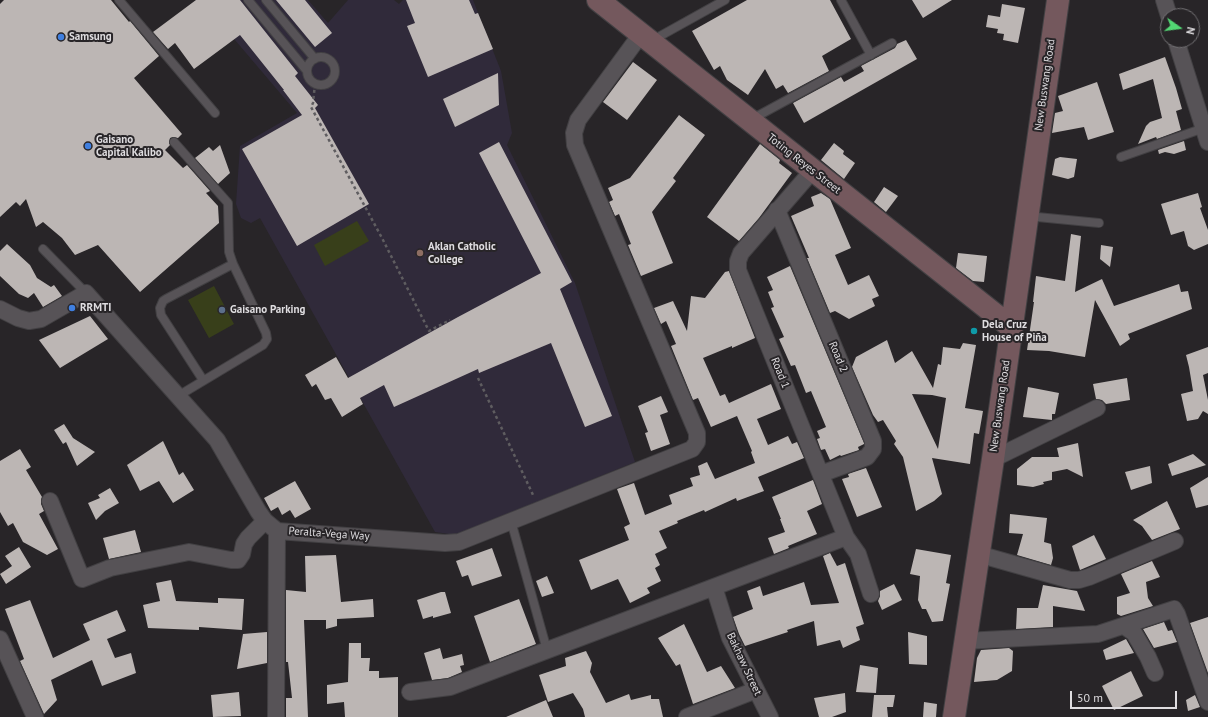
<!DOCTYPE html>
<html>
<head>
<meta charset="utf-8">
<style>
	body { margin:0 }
	#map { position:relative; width:1208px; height:717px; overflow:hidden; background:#282528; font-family:"PT Sans",sans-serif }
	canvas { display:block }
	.north { position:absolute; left:1160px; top:8px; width:40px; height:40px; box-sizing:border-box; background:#282528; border:1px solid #716f72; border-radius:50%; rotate:104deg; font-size:11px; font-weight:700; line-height:16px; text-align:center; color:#dfdde0 }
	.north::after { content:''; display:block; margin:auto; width:14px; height:18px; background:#52d673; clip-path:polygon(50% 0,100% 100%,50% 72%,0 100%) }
	.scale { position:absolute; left:1070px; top:691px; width:107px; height:18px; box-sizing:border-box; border:2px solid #dfdde0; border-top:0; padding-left:5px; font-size:12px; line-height:14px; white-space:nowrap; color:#dfdde0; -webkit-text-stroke:3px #282528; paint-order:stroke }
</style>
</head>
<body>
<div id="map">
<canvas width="1208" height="717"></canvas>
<div class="north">N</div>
<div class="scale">50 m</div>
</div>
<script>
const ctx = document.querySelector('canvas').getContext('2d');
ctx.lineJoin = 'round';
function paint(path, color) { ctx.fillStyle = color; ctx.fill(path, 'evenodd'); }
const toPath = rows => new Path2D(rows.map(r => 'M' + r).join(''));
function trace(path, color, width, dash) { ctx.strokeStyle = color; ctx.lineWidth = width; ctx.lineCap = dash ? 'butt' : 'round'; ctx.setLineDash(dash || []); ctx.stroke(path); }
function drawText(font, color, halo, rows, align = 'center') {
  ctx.font = font + ' "PT Sans",sans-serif'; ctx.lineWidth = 4; ctx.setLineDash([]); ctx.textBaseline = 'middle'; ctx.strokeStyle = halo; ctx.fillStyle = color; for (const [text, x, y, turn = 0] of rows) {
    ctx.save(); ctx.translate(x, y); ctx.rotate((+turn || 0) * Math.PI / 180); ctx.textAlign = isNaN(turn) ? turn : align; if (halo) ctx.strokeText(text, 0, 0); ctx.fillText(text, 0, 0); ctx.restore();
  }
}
const education = toPath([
	[201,0,308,0,328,23,348,0,394,0,399,4,403,0,473,0,501,71,512,133,507,145,575,283,635,462,456,535,435,532,260,218,251,223,241,218,236,204,240,146,297,113]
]);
const green = toPath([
	[357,221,369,241,325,266,314,245],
	[214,286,234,324,209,338,188,300]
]);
const building = toPath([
	[4,0,111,0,129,22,130,21,159,56,134,78,182,134,178,138,173,137,170,138,169,143,170,145,165,150,183,168,187,165,210,191,206,193,218,206,219,223,140,292,98,245,75,255,62,238,43,222,36,227,26,199,20,206,16,202,0,217,0,4],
	[196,0,240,0,298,73,295,76,318,105,315,108,369,204,297,246,242,149,302,115,283,90,284,90,240,35,194,69,175,43,168,49,153,32],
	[276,0,305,0,332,33,315,47],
	[406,0,469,0,475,14,478,13,493,49,428,77,407,26,415,23],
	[747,0,830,0,851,39,822,56,829,71,788,93,783,85,776,89,765,69,748,95,727,80,720,66,714,70,692,31],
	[912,0,952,0,923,18],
	[1002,4,1025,8,1018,43,1003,40,1004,34,997,33,998,29,986,27,988,15,1000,17],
	[906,40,917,59,804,123,793,103,841,77,844,82,864,71,861,66,895,48,897,44],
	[1165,57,1176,88,1182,109,1176,111,1181,130,1157,139,1156,137,1138,144,1146,126,1150,122,1162,118,1153,79,1123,90,1119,74],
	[633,62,657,80,627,120,603,102],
	[498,73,499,105,455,127,443,99],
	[1097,82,1114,132,1088,140,1084,127,1052,133,1055,113,1063,111,1058,96],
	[679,115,705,135,673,178,676,181,652,212,673,263,641,276,628,245,631,244,619,214,615,216,609,202,613,200,608,188,630,178],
	[1184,141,1186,150,1174,154,1165,152,1159,154,1158,150],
	[499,142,572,282,560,289,612,416,585,427,551,343,479,373,478,369,394,407,384,385,360,398,363,404,342,417,331,398,325,400,316,384,312,387,305,375,336,357,348,378,458,317,541,273,479,153],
	[834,143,844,151,843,154,855,163,844,179,821,160],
	[760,144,780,160,779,163,792,173,759,218,739,241,707,217],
	[220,145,230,173,218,184,195,158,209,147,213,151],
	[1060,157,1077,159,1074,177,1068,179,1052,175,1055,159],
	[884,187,898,196,886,212,874,202],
	[821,193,830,199,851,248,835,255,848,285,869,275,879,296,872,299,875,306,849,319,835,311,830,313,807,258,809,258,791,216,814,206,811,197],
	[1198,193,1202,207,1200,208,1208,230,1208,244,1194,250,1188,246,1184,231,1171,235,1161,204],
	[1071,234,1081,236,1075,292,1102,279,1114,306,1179,284,1181,292,1188,291,1192,309,1128,334,1130,339,1120,346,1095,300,1085,357,1049,351,1027,350,1034,302,1033,302,1036,276,1065,281],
	[7,244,30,265,37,278,51,287,54,285,62,296,43,307,34,293,28,298,19,294,0,276,0,251],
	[1101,245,1113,247,1110,267,1100,259],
	[958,253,987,256,984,282,973,281,956,268],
	[790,266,864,443,864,444,858,447,859,450,841,456,840,455,830,460,825,449,821,450,817,439,820,438,817,431,826,427,811,391,806,393,795,365,791,366,779,339,784,337,771,308,774,307,768,292,773,290,767,277],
	[729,271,755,338,732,348,732,346,703,358,720,396,725,394,729,403,771,384,781,409,757,419,768,445,788,436,792,444,797,442,804,458,758,477,764,491,737,501,736,498,705,512,704,510,677,521,678,523,659,531,667,548,655,554,660,565,655,568,661,581,647,588,650,593,630,603,618,579,591,590,579,560,629,540,624,527,630,524,617,489,634,483,645,515,672,504,669,495,693,486,690,478,700,475,698,466,707,462,715,479,755,463,751,452,752,451,737,416,711,427,698,398,693,400,671,346,676,344,666,321,661,324,654,308,673,301,687,331,691,296,705,298,725,272],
	[90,316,108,339,60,368,39,340],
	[887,340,895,363,912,351,933,388,938,364,941,365,943,347,960,349,963,343,976,345,965,408,983,411,979,434,974,433,970,464,932,458,942,494,934,501,916,511,903,457,894,444,896,441,883,420,878,422,873,415,852,367,856,357],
	[912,394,932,395,946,398,938,449],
	[1208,347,1208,373,1203,375,1208,400,1208,414,1203,411,1198,419,1187,421,1181,394,1193,391,1189,367,1186,355],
	[1127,378,1130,400,1106,404,1102,400,1096,399,1093,384],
	[1028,387,1059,393,1055,414,1052,414,1052,420,1023,417],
	[661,396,668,412,660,415,670,444,651,451,645,433,648,432,638,406],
	[64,424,73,438,95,452,77,466,66,442,63,444,54,430],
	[163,441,179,475,183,472,194,490,173,503,159,481,140,491,127,465],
	[1078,443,1083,477,1067,469,1052,472,1052,480,1043,482,1044,484,1033,487,1017,485,1017,469,1032,457,1059,457,1057,448],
	[20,449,31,467,26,470,42,497,41,500,41,504,44,511,39,514,58,549,47,555,23,542,13,523,8,526,0,512,0,461],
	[1193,454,1206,465,1172,476,1168,464],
	[1150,466,1152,483,1131,490,1125,472],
	[866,468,882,507,857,517,842,479,849,477,848,474],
	[1208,477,1208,505,1196,508,1190,488],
	[813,480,822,504,807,511,817,534,788,546,789,548,774,554,768,538,785,532,780,519,781,519,772,497],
	[295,481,311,509,295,518,290,510,282,515,278,507,271,511,264,498],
	[110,488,119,503,105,511,96,520,88,503,100,498,98,495],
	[1167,501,1180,529,1152,540,1142,526,1133,520],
	[1010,514,1047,518,1044,542,1051,544,1053,558,1051,565,1017,555,1023,534,1009,533],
	[135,530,141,552,109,559,103,538],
	[1094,535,1106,559,1080,570,1072,546],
	[19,547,31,567,6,584,0,574,12,566,5,556],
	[492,548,502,576,472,586,468,575,462,577,456,561],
	[916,549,951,555,946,583,950,584,943,621,932,622,926,609,922,609,918,600,920,576,910,574],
	[830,553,837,566,845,563,864,624,856,627,860,640,843,648,840,640,817,646,814,621,787,630,788,632,745,646,739,634,733,617,753,609,747,591,760,586,763,596,804,582,811,605,839,603,823,556],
	[336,555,341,602,373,599,374,617,337,619,337,626,326,629,326,620,304,620,308,717,286,717,286,698,292,698,288,662,286,662,286,590,306,592,305,556],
	[1152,561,1160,577,1146,582,1148,598,1153,606,1121,616,1117,614,1117,597,1130,593,1121,574],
	[547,576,554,593,542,597,536,581],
	[171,580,176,601,218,603,218,598,244,599,242,630,199,627,199,630,148,628,143,605,160,601,156,583],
	[894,584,902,600,882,610,878,601,880,596,880,591],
	[1043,585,1077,591,1085,611,1053,606,1053,627,1016,629,1017,608,1038,608],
	[441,592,445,592,451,613,433,618,433,616,423,619,417,600],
	[519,599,536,644,490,662,474,616],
	[30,600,53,658,90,640,83,624,117,610,126,631,107,639,115,658,131,653,136,673,102,686,92,660,51,680,57,700,44,714,20,661,24,659,5,609],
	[1208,617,1208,673,1190,623],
	[1164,622,1168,631,1172,630,1177,642,1154,648,1143,629],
	[684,624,707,672,721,666,735,688,693,704,680,664,676,666,658,638],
	[267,632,267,663,237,669,243,634],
	[908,632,927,636,927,665,909,664],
	[1126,639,1134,653,1106,660,1103,650],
	[349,643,361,643,361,658,370,658,369,671,379,671,379,678,398,677,398,717,345,717,344,702,327,704,327,685,348,682],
	[440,648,443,659,462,654,464,665,460,666,462,672,448,678,432,680,424,653],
	[1009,648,1013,651,1012,671,997,680,974,682,977,658,981,650],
	[586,651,592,663,590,672,606,703,629,694,631,700,651,695,651,699,659,699,663,717,585,717,583,709,573,693,548,702,539,675,566,666,565,658],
	[860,665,878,668,876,693,856,692],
	[1131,671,1143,696,1114,710,1102,686],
	[239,692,241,716,213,717,211,695],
	[845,693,846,712,832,717,819,717,814,698],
	[874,695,895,695,893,707,887,707,888,717,872,717],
	[1195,695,1200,707,1188,711,1186,700],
	[546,700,553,717,506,717],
	[924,702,937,704,936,717,923,717]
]);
const path = toPath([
	[315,84,313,103,311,107,382,238,429,331,450,320],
	[478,378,534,497]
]);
const lane = toPath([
	[119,0,215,113],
	[248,0,307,71],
	[266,0,315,59],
	[841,0,871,55],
	[653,40,725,0],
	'307 71a14 14 0 1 1 28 0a14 14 0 1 1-28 0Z',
	[752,119,892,43],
	[174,142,228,203,229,252,233,264,266,333,267,339,263,345,178,396],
	[1121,157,1204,128],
	[1027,216,1099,223],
	[43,249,86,293],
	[203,380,161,315,160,308,163,301,166,299,233,264],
	[511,521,547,650]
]);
const street = toPath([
	[1164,0,1169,16],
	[1176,40,1208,142],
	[813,170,741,253,738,261,738,270,846,537,858,554,871,594],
	[777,210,873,441,873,449,867,457,821,474],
	[0,309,18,318,29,321,41,319,86,293,217,440,258,511,265,521,277,531,445,543,459,542,692,449,697,442,697,433,575,145,574,133,578,120,641,34],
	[993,459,1097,408],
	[50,501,82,579,110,568,189,552,231,560,238,560,242,554,244,544,248,538,265,521],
	[978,554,1070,580,1079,580,1089,577,1175,541],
	[714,587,730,638,770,717],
	[1124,626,1134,633,1148,657,1155,673],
	[0,639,35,717],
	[965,641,1098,634,1174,609,1177,614,1208,702],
	[410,692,450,687,846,537],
	[276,717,277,531],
	[687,717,756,690]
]);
const secondary = toPath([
	[598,0,1011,327],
	[954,717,993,459,1058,0]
]);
const markers = [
	[61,37,4,"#3f7fe0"],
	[88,146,4,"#3f7fe0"],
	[420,253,4,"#8d6e63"],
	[72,308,4,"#3f7fe0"],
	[222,310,4,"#5c6f8a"],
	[974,331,4,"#0f9aa8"]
];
const poiNames = [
	["Samsung",69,37],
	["Gaisano",96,140],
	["Capital Kalibo",96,153],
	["Aklan Catholic",428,247],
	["College",428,260],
	["RRMTI",80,308],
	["Gaisano Parking",230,310],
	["Dela Cruz",982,325],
	["House of Piña",982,338]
];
const streetNames = [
	["New Buswang Road",1045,85,-82],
	["Toting Reyes Street",804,164,38],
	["Road 2",838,357,67],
	["Road 1",780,373,68],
	["New Buswang Road",1000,406,-82],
	["Peralta-Vega Way",329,534,4],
	["Bakhaw Street",744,664,65]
];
paint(education, '#302a3a');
paint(green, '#383f1a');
paint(building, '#bcb6b4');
trace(lane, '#424043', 10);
trace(street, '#424043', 18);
trace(secondary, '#424043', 24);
trace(path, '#5f5d60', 2.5, [3, 3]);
trace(lane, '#575357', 8);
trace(street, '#575357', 16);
trace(secondary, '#74585d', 22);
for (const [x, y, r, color] of markers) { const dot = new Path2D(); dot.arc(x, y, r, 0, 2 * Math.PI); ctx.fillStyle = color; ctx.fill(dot); trace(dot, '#282528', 1.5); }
drawText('bold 11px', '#dfdde0', '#282528', poiNames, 'left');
drawText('11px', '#dfdde0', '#282528', streetNames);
</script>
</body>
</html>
